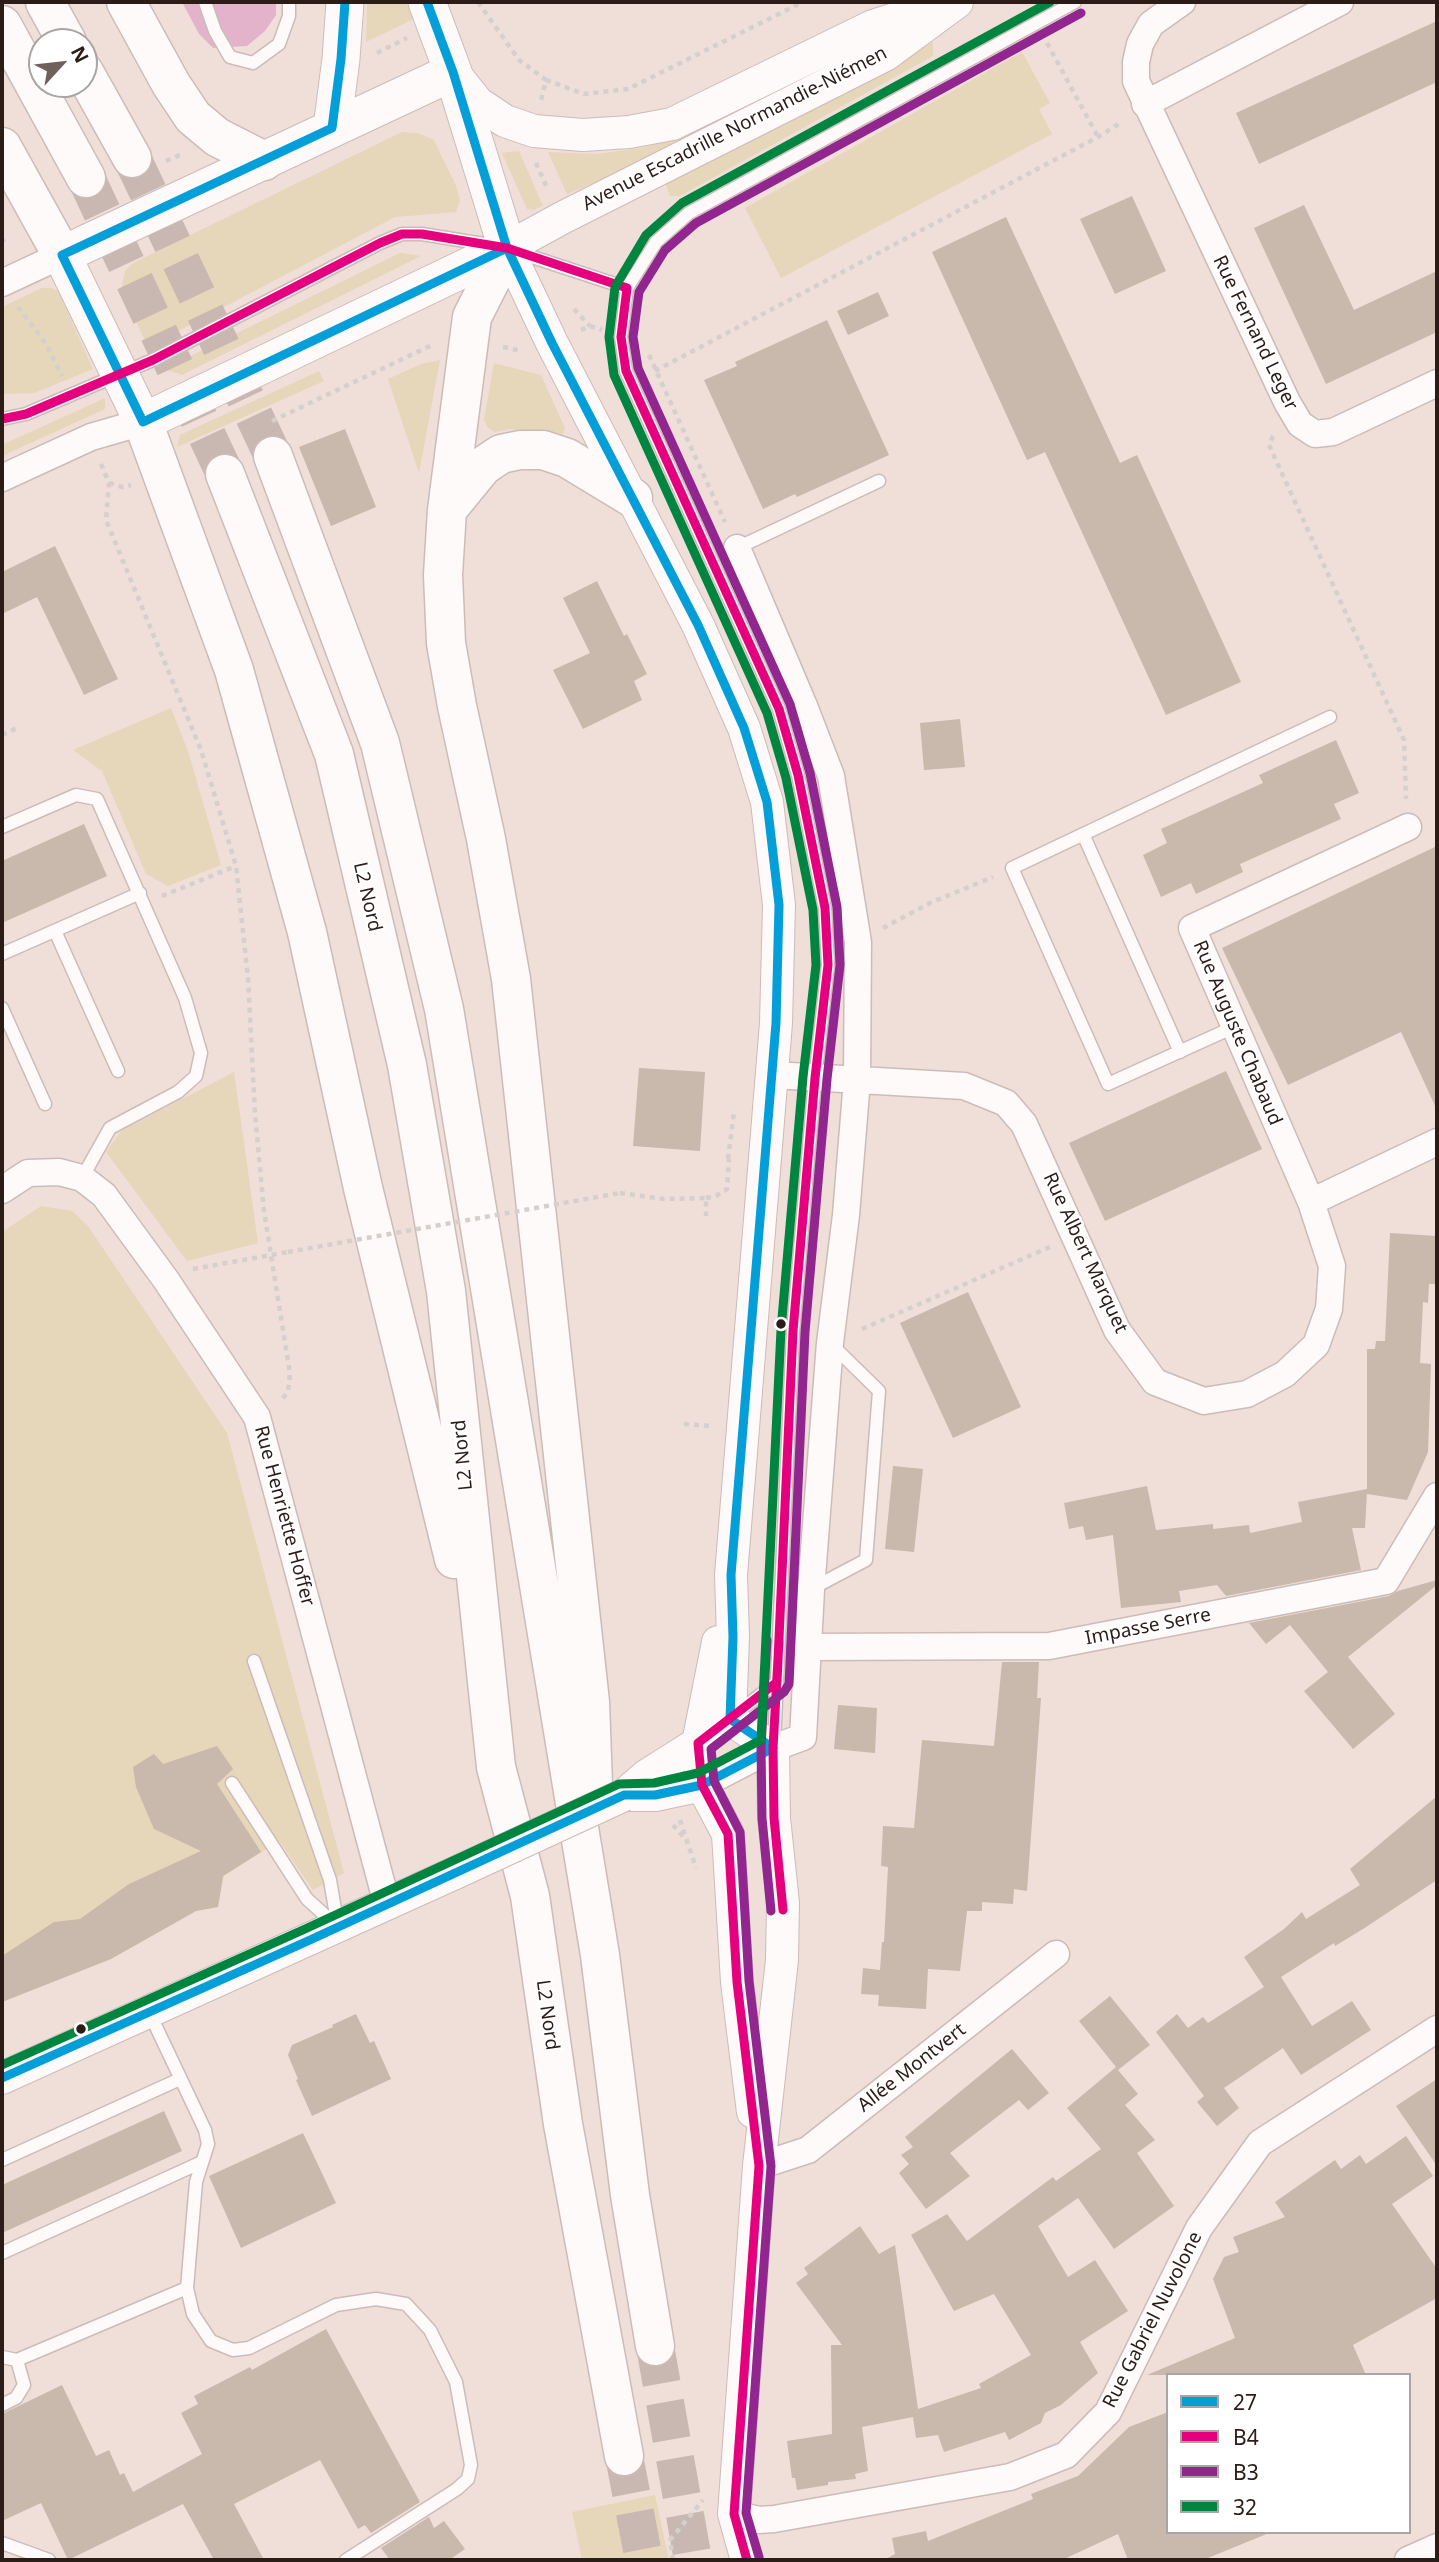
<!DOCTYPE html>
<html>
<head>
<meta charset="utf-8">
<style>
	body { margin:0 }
	#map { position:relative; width:1439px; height:2562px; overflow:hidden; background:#f0ded9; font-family:"Noto Sans",sans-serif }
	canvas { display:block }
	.frame { position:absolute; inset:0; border:4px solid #2b1c18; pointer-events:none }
	.legend { position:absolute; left:1166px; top:2373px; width:245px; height:161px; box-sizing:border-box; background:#fff; border:2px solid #aaa4a3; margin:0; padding:9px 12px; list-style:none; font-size:21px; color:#2b1c18 }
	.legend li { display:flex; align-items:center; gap:14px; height:35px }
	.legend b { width:35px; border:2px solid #aaa4a3 }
	.north { position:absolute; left:28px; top:28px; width:70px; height:70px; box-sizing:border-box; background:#fff; border:2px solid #aaa4a3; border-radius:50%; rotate:63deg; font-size:19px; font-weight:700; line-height:28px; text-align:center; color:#2b1c18 }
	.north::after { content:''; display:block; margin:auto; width:24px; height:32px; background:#70605c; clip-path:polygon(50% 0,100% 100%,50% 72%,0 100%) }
</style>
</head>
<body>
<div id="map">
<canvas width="1439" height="2562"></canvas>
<div class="frame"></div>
<ul class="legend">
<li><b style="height:9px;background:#049ed9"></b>27</li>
<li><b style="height:9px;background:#e5007d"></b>B4</li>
<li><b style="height:9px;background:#91268e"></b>B3</li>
<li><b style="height:9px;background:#008540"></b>32</li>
</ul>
<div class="north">N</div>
</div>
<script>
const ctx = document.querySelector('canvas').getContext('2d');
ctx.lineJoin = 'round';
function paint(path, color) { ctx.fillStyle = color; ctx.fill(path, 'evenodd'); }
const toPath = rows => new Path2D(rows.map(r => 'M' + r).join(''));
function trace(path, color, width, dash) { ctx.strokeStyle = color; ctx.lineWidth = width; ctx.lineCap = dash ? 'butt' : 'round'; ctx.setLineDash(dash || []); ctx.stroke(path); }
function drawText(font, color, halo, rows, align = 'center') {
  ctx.font = font + ' "Noto Sans",sans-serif'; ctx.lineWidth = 5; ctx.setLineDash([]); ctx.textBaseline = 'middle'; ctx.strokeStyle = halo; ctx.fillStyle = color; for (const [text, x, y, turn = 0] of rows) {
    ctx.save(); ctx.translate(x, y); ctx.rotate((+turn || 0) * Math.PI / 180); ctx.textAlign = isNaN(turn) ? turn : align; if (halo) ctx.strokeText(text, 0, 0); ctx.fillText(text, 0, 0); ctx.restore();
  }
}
const green = toPath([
	[367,2,415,2,420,16,366,42],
	[933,42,933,56,680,196,670,196,665,182],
	[1022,52,1050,103,1039,109,1052,134,781,278,745,208],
	[701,131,703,136,567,194,548,152,597,154,642,148],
	[402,132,418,133,434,140,456,186,460,200,456,212,395,217,148,347,127,302,122,285,125,271,133,263],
	[519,151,543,206,533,210,527,209,502,153],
	[400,253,421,256,182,375,164,369],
	[42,288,51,288,58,291,93,369,34,393,2,394,2,307],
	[440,360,419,473,388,379,421,364],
	[494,363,541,375,565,428,561,438,532,431,510,429,495,432,488,428,484,420],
	[319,371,324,381,177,447,180,435],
	[105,398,105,409,2,456,2,445],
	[171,708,188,751,221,865,168,886,146,874,102,771,73,750],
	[234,1072,258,1243,187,1261,106,1152,121,1131],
	[41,1206,72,1211,88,1226,227,1433,344,1873,313,1890,279,1841,224,1876,218,1907,196,1911,111,1959,2,2002,2,1232],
	[655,2495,669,2560,582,2560,572,2512]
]);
const water = toPath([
	[182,2,276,2,276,15,265,31,247,46,213,48,199,34]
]);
const building = toPath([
	[1437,21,1437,82,1259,164,1236,113],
	[1132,196,1166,271,1115,294,1080,219],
	[1304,205,1354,310,1437,271,1437,332,1326,384,1254,228],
	[1006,217,1120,463,1137,455,1241,682,1166,715,1045,452,1027,460,932,252],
	[878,292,889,316,848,335,837,311],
	[827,320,889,455,797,497,795,494,763,509,704,380,737,366,735,362],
	[345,429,376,507,331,526,299,447],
	[55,546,118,679,84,695,37,597,2,614,2,572],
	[597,581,624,636,627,634,647,674,634,681,642,700,583,729,553,670,590,653,563,598],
	[960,719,965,767,924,770,920,723],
	[1336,740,1359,793,1334,804,1341,819,1240,864,1243,872,1196,894,1191,883,1161,897,1143,855,1167,843,1161,829,1263,783,1259,775],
	[84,824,107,876,2,923,2,861],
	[1437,846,1437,1110,1401,1032,1288,1085,1222,948],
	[639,1068,705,1072,700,1151,633,1146],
	[1226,1071,1262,1149,1105,1221,1069,1143],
	[1390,1233,1437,1236,1437,1284,1429,1284,1428,1303,1423,1302,1420,1363,1431,1364,1428,1452,1407,1500,1367,1494,1367,1492,1365,1528,1352,1528,1361,1570,1226,1596,1217,1585,1179,1591,1181,1602,1121,1608,1113,1535,1086,1540,1083,1526,1069,1529,1064,1503,1147,1486,1156,1530,1213,1524,1213,1529,1249,1525,1250,1533,1302,1522,1298,1502,1367,1489,1367,1349,1375,1349,1376,1341,1385,1341],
	[968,1292,1021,1407,953,1438,900,1323],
	[893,1466,923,1469,914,1552,885,1549],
	[1437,1580,1437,1585,1348,1657,1395,1714,1353,1749,1304,1691,1328,1672,1290,1625,1266,1644,1249,1623,1389,1596,1398,1591],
	[1002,1662,1039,1662,1037,1698,1041,1698,1027,1891,1014,1889,1013,1904,982,1902,982,1911,967,1911,960,1971,928,1969,926,2009,878,2006,879,1995,861,1994,863,1968,880,1970,882,1942,884,1942,888,1867,881,1866,883,1826,914,1828,922,1740,994,1746],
	[838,1705,877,1708,875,1753,834,1749],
	[217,1746,233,1769,217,1784,261,1852,223,1876,218,1907,196,1911,111,1959,2,2002,2,1956,54,1922,80,1919,129,1884,201,1851,154,1829,136,1787,133,1767,154,1754,163,1764],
	[1437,1796,1437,1880,1363,1929,1335,1946,1334,1943,1281,1977,1312,2026,1352,2001,1371,2030,1301,2075,1283,2048,1224,2088,1239,2108,1217,2126,1197,2102,1204,2096,1156,2032,1177,2014,1188,2028,1203,2017,1208,2023,1264,1987,1244,1957,1284,1929,1302,1912,1306,1919,1360,1885,1350,1869],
	[1110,1996,1150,2045,1118,2070,1138,2094,1125,2105,1155,2140,1137,2153,1174,2206,1114,2249,1078,2198,1038,2226,1068,2277,1095,2260,1128,2311,1080,2342,1098,2373,1061,2405,1045,2413,1041,2423,1009,2440,1005,2432,944,2452,938,2435,916,2438,913,2417,862,2427,868,2471,855,2474,856,2479,828,2482,828,2485,797,2490,795,2478,792,2478,787,2441,832,2434,831,2345,842,2345,796,2283,808,2274,804,2268,860,2226,879,2254,895,2245,918,2409,981,2388,979,2384,1031,2355,994,2294,954,2311,911,2235,947,2214,967,2241,1053,2177,1056,2181,1101,2149,1067,2108,1116,2067,1079,2021],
	[356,2014,370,2043,374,2041,391,2079,312,2116,296,2080,298,2079,288,2055,292,2045,333,2027,332,2025],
	[1012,2049,1049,2093,1028,2110,1019,2100,950,2153,970,2176,926,2209,899,2173,909,2164,901,2155,913,2147,905,2137],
	[1437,2079,1437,2166,1396,2106],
	[164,2111,182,2151,2,2233,2,2185],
	[303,2133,336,2203,241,2248,209,2176],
	[1406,2136,1433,2176,1392,2204,1437,2269,1437,2298,1353,2345,1366,2375,1147,2375,1235,2338,1213,2279,1224,2257,1239,2252,1233,2237,1285,2217,1275,2202,1335,2160,1341,2169,1360,2155,1366,2164],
	[326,2329,420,2502,371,2533,365,2525,358,2529,320,2460,234,2504,264,2560,214,2560,183,2504,68,2560,41,2503,2,2521,2,2414,62,2385,96,2456,109,2450,120,2475,124,2473,133,2492,202,2454,181,2413,198,2404,194,2396,250,2367,252,2370],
	[1168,2412,1168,2532,1269,2533,1203,2560,1128,2560,1118,2534,1062,2560,884,2560,895,2554,892,2538,926,2531,928,2541,1033,2499,1031,2494,1078,2476,1129,2427],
	[429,2517,434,2528,444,2521,465,2549,449,2560,390,2560,381,2548]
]);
const motorwayTunnel = toPath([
	[132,158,273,456],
	[86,178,225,474],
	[655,2346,693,2560],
	[624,2456,644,2560]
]);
const path = toPath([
	[478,2,519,60,546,80,541,100],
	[1047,43,1098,137],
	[377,53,407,38],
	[546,80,584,94,628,89,803,2],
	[166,161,184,153],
	[536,163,548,190],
	[2,241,5,239],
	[18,307,46,344,62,376],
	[574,309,590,326],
	[581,330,590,326,602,330],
	[503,347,521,351],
	[649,355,725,522],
	[655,371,1098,137,1122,122],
	[272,421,432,345],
	[1273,436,1269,445,1404,740,1406,799],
	[101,464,109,483,106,520,201,750,236,866,248,978,255,1114,264,1211,290,1374,288,1391,281,1401],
	[109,483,122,487,131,485],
	[2,735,17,728],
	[162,896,236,866],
	[883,928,930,903,993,877],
	[728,1159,734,1112],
	[620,1193,664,1199,706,1198,706,1216],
	[706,1198,716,1196,727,1189,729,1159],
	[193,1269,288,1252],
	[862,1329,1050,1247],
	[684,1424,711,1426],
	[680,1820,696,1868],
	[673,1825,686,1840],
	[673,2560,670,2540,703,2500]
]);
const service = toPath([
	[205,2,215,31,230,57,253,63,279,44,289,16,289,2],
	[514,251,627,288],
	[2,419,26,414,153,360,380,243,402,234,422,234,490,245],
	[737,548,879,481],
	[2,827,76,795,97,799,185,998,201,1053,196,1076,178,1092,110,1128,82,1178],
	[1083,834,1180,1052],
	[55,931,118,1071],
	[2,954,140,893],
	[2,1008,45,1104],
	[1234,1027,1108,1084,1012,868,1330,717],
	[811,1589,866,1560,879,1391,830,1343],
	[733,1716,777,1682],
	[774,1745,793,1331,815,1078,828,965,825,908,798,775,779,709,626,371,621,337,627,288,656,242,689,213,1075,2],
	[232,1783,307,1899,338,1927,330,1880,254,1661],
	[149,2012,205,2130,208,2144,196,2182,187,2288,193,2314,211,2341,233,2350,249,2348,336,2305,376,2299,406,2304,430,2330,456,2382,471,2465,468,2479,457,2489,346,2560],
	[2,2160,180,2079],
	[2,2253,202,2162],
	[2,2357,17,2360,187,2288],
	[2,2405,16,2398,24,2385,17,2360],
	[2,2543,49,2560]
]);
const minor = toPath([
	[1182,2,1151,24,1140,44,1136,62,1136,81,1287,402,1300,424,1315,434,1333,432,1437,383],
	[1145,104,1340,2],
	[2,283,62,255],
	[2,478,91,437,143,422],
	[773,1075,964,1086,1006,1103,1024,1124,1117,1330,1155,1382,1204,1401,1247,1394,1285,1374,1316,1345,1329,1309,1332,1266,1311,1202,1437,1142],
	[2,1190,28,1173,59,1172,82,1178,104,1195,166,1280,257,1417,387,1904],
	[1311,1202,1192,928,1408,827],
	[809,1647,1049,1646,1386,1581,1437,1496],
	[702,1785,773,1748,803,1737,811,1590,830,1343,846,1215,857,1080,858,942,831,776,804,706,737,548],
	[759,2166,808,2150,1056,1954],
	[734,2514,759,2520,774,2519,1010,2477,1066,2455,1108,2412,1199,2228,1260,2143,1437,2029],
	[1408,2560,1437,2547]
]);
const tertiary = toPath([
	[454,73,478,103,505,121,534,131,583,135,629,132,672,124,873,26,939,5],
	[718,1642,698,1743,702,1785,728,1834,737,1982,753,2112],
	[730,1719,773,1748,774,1818,783,1903,782,1960,759,2166,734,2514,747,2560],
	[624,1795,646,1776,698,1743,730,1719,733,1637,731,1575,776,1023,779,905,767,802,744,728,698,625,552,343,507,248,562,218,885,55,957,2],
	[624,1795,655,1795,702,1785],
	[2,2078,455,1873]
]);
const secondary = toPath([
	[427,2,453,72,507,248,143,422,62,255,453,72],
	[332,128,341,59,345,2]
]);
const motorway = toPath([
	[45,2,67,42],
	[126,2,171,84,193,117,217,137,264,161],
	[2,25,86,178],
	[84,72,132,158],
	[2,147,62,255],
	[507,248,472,317,447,510,443,575,446,643,457,706,486,839,511,979,590,1702,593,1785],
	[143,422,234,670,307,932,363,1188,454,1559],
	[273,456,380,743,444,1009,600,1955,630,2195,655,2346],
	[225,474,334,754,407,1065,446,1291,496,1767,530,1896,563,2124,624,2456],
	[447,510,483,466,501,454,520,450,543,450,567,458,633,498]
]);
const pathBridge = toPath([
	[288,1252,620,1193]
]);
const tertiaryBridge = toPath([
	[455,1873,624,1795]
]);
const bus1 = toPath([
	[345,2,341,59,332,128,62,255,143,422,507,248],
	[2,2078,310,1940,624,1795,655,1795,702,1785,773,1748,730,1719,733,1637,731,1575,776,1023,779,905,767,802,744,728,698,625,552,343,507,248,453,72,427,2]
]);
const bus2 = toPath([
	[627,288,621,337,626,371,779,709,798,775,825,908,828,965,815,1078,793,1331,777,1682,698,1743,702,1785,728,1834,737,1982,759,2166,734,2514,747,2560],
	[2,419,26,414,153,360,380,243,402,234,422,234,507,248,627,288],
	[779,1641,773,1748,774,1818,783,1910]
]);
const bus3 = toPath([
	[767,1640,761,1747,762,1818,771,1911],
	[759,2557,746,2513,771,2166,749,1981,740,1832,714,1781,711,1749,784,1692,789,1684,805,1332,827,1079,840,965,837,907,810,773,790,704,638,368,633,337,639,292,665,250,696,223,1081,13]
]);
const bus4 = toPath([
	[2,2065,305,1929,619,1784,654,1783,698,1773,761,1740,781,1330,803,1077,816,965,813,910,786,778,767,713,614,375,609,337,615,287,646,235,682,203,1050,2]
]);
const markers = [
	[781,1324,6,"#2b1c18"],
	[81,2029,6,"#2b1c18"]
];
const streetNames = [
	["Avenue Escadrille Normandie-Niémen",735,129,-27],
	["Rue Fernand Leger",1255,333,64],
	["L2 Nord",367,897,77],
	["Rue Auguste Chabaud",1237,1033,67],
	["Rue Albert Marquet",1085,1253,65],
	["L2 Nord",463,1455,-96],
	["Rue Henriette Hoffer",284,1516,75],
	["Impasse Serre",1148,1627,-11],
	["L2 Nord",547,2015,82],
	["Allée Montvert",912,2068,-38],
	["Rue Gabriel Nuvolone",1153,2320,-63]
];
paint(green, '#e6d6ba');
paint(water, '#e3b3cc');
paint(building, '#c9b8ac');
trace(motorwayTunnel, '#c9b7b2', 38, [38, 19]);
trace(service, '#ccbcb8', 15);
trace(minor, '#ccbcb8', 29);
trace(tertiary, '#ccbcb8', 34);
trace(secondary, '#ccbcb8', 39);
trace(motorway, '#ccbcb8', 41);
trace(path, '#d5cfcd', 4.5, [5, 5]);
trace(service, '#fdfaf9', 12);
trace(minor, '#fdfaf9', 26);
trace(tertiary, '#fdfaf9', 32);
trace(secondary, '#fdfaf9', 37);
trace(motorway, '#fdfaf9', 38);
trace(tertiaryBridge, '#ccbcb8', 34, []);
trace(pathBridge, '#d5cfcd', 4.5, [5, 5]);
trace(tertiaryBridge, '#fdfaf9', 32);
trace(bus1, '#049ed9', 9);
trace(bus2, '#e5007d', 9);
trace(bus3, '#91268e', 9);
trace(bus4, '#008540', 9);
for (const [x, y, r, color] of markers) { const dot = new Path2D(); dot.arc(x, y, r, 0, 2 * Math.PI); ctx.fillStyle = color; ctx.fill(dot); trace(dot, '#fff', 2.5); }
drawText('19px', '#2b1c18', '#fff', streetNames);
</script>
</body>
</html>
